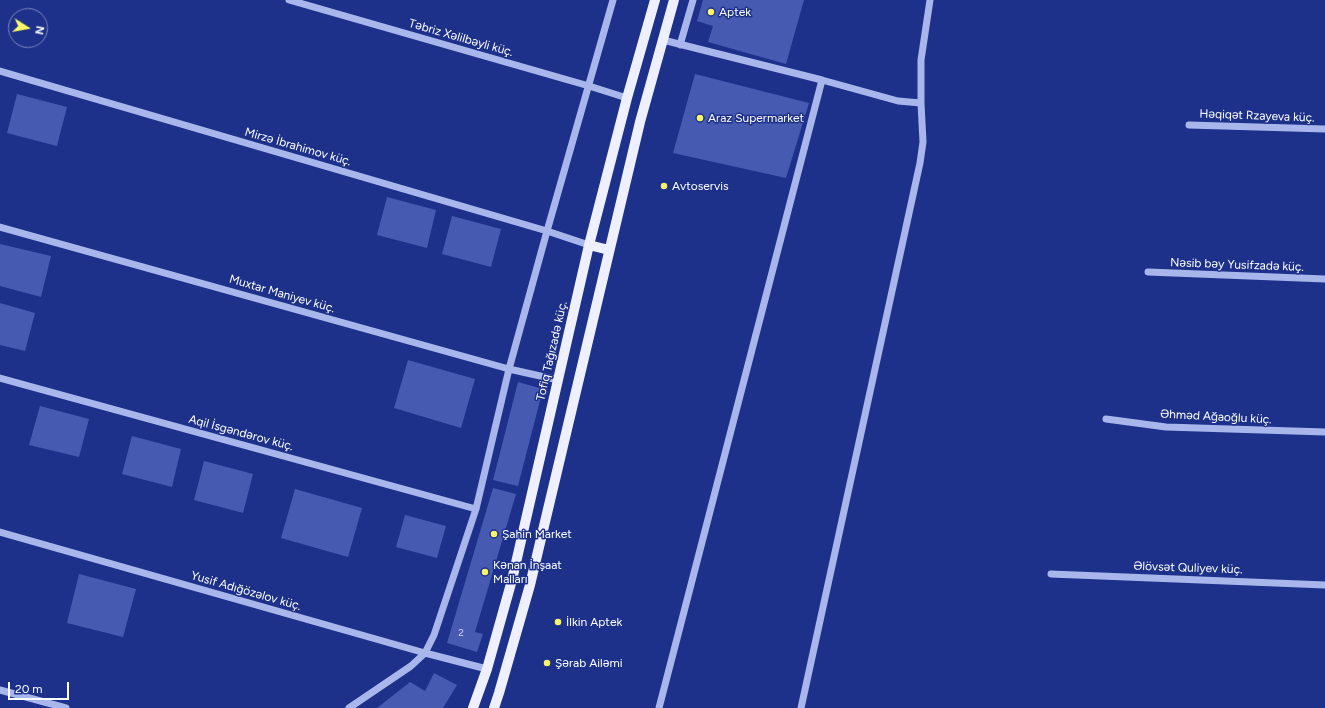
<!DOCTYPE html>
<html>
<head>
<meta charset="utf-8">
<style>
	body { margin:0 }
	#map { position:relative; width:1325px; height:708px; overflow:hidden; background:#1d318a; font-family:Figtree,sans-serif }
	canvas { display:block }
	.north { position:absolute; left:8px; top:8px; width:40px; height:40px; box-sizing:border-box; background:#1d318a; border:1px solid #7783b9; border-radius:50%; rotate:101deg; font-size:11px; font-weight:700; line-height:16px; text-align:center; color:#fff }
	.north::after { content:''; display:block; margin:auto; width:14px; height:18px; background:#fbf667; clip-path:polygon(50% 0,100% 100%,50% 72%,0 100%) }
	.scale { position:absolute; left:8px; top:682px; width:61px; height:18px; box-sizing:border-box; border:2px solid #fff; border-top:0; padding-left:5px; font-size:12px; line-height:14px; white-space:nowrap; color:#fff; -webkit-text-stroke:3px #1d318a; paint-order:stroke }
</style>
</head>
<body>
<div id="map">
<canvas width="1325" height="708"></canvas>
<div class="north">N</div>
<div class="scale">20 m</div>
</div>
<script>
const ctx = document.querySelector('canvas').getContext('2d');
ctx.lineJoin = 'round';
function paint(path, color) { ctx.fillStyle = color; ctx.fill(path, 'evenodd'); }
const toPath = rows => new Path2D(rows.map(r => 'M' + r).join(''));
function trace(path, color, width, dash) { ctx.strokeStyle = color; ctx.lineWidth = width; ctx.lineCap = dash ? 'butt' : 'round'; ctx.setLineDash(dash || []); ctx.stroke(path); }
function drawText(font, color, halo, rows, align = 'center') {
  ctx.font = font + ' Figtree,sans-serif'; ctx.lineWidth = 3; ctx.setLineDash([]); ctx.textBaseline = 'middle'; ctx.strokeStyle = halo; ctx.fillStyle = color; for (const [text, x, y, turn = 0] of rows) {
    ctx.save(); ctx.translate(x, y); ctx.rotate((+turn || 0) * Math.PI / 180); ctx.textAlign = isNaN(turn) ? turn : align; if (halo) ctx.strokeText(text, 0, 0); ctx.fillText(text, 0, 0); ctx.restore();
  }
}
const building = toPath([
	[703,0,804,0,786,64,708,42,713,26,697,21],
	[695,74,809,103,786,178,673,153],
	[17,94,67,107,57,146,7,133],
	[387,197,436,210,427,248,377,235],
	[452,216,501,229,491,267,442,254],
	[0,244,51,256,41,297,0,286],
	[0,303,35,313,25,351,0,345],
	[408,360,475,379,461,428,394,408],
	[518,382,543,389,518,486,493,480],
	[40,406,89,419,79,457,29,445],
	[132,436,181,449,172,487,122,474],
	[204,461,253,474,243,513,194,500],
	[493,488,516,494,475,632,483,634,477,652,447,643],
	[295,489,362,508,348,557,281,538],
	[405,515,446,526,437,558,396,547],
	[79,574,136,589,123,637,67,623],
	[434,673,457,685,443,708,377,708,410,682,425,691]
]);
const minor = toPath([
	[289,0,589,86,627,98],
	[663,40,822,80,898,101,921,103],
	[680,45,693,0],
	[0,71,547,231,589,245],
	[1189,125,1325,129],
	[0,227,509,369,558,380],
	[1148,272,1325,279],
	[0,378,476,509],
	[1106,419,1166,427,1325,432],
	[0,532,425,653,487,669],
	[1051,574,1325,585],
	[0,690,66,708],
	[349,708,411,666,425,653,434,635,476,509,509,369,547,231,613,0],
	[659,708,822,80],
	[801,708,920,163,923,142,921,103,921,60,930,0]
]);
const major = toPath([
	[589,245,609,250],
	[473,708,487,669,512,580,589,245,627,98,655,0],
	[494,708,499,693,530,585,640,122,674,0]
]);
const markers = [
	[711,12,4,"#fbf667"],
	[700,118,4,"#fbf667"],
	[664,186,4,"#fbf667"],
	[494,534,4,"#fbf667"],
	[485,572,4,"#fbf667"],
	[558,622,4,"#fbf667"],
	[547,663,4,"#fbf667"]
];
const numberNames = [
	["2",461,633]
];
const poiNames = [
	["Aptek",719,12],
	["Araz Supermarket",708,118],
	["Avtoservis",672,186],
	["Şahin Market",502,534],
	["Kənan İnşaat",493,565],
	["Malları",493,579],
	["İlkin Aptek",566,622],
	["Şərab Ailəmi",555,663]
];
const streetNames = [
	["Təbriz Xəlilbəyli küç.",461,38,16],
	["Həqiqət Rzayeva küç.",1257,116,2],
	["Mirzə İbrahimov küç.",298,147,16],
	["Nəsib bəy Yusifzadə küç.",1237,265,2],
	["Muxtar Maniyev küç.",282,294,16],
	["Tofiq Tağızadə küç.",552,351,-77],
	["Əhməd Ağaoğlu küç.",1216,417,3],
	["Aqil İsgəndərov küç.",241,433,15],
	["Əlövsət Quliyev küç.",1188,568,2],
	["Yusif Adığözəlov küç.",246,591,16]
];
paint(building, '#465ab2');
trace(minor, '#a8b6ec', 7);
trace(major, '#eef0ff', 10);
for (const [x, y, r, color] of markers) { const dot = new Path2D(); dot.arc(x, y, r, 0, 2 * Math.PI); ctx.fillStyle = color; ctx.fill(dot); trace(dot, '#1d318a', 1.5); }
drawText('10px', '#d1d6ec', null, numberNames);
drawText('12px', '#fff', '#1d318a', poiNames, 'left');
drawText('12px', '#fff', '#1d318a', streetNames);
</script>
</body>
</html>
